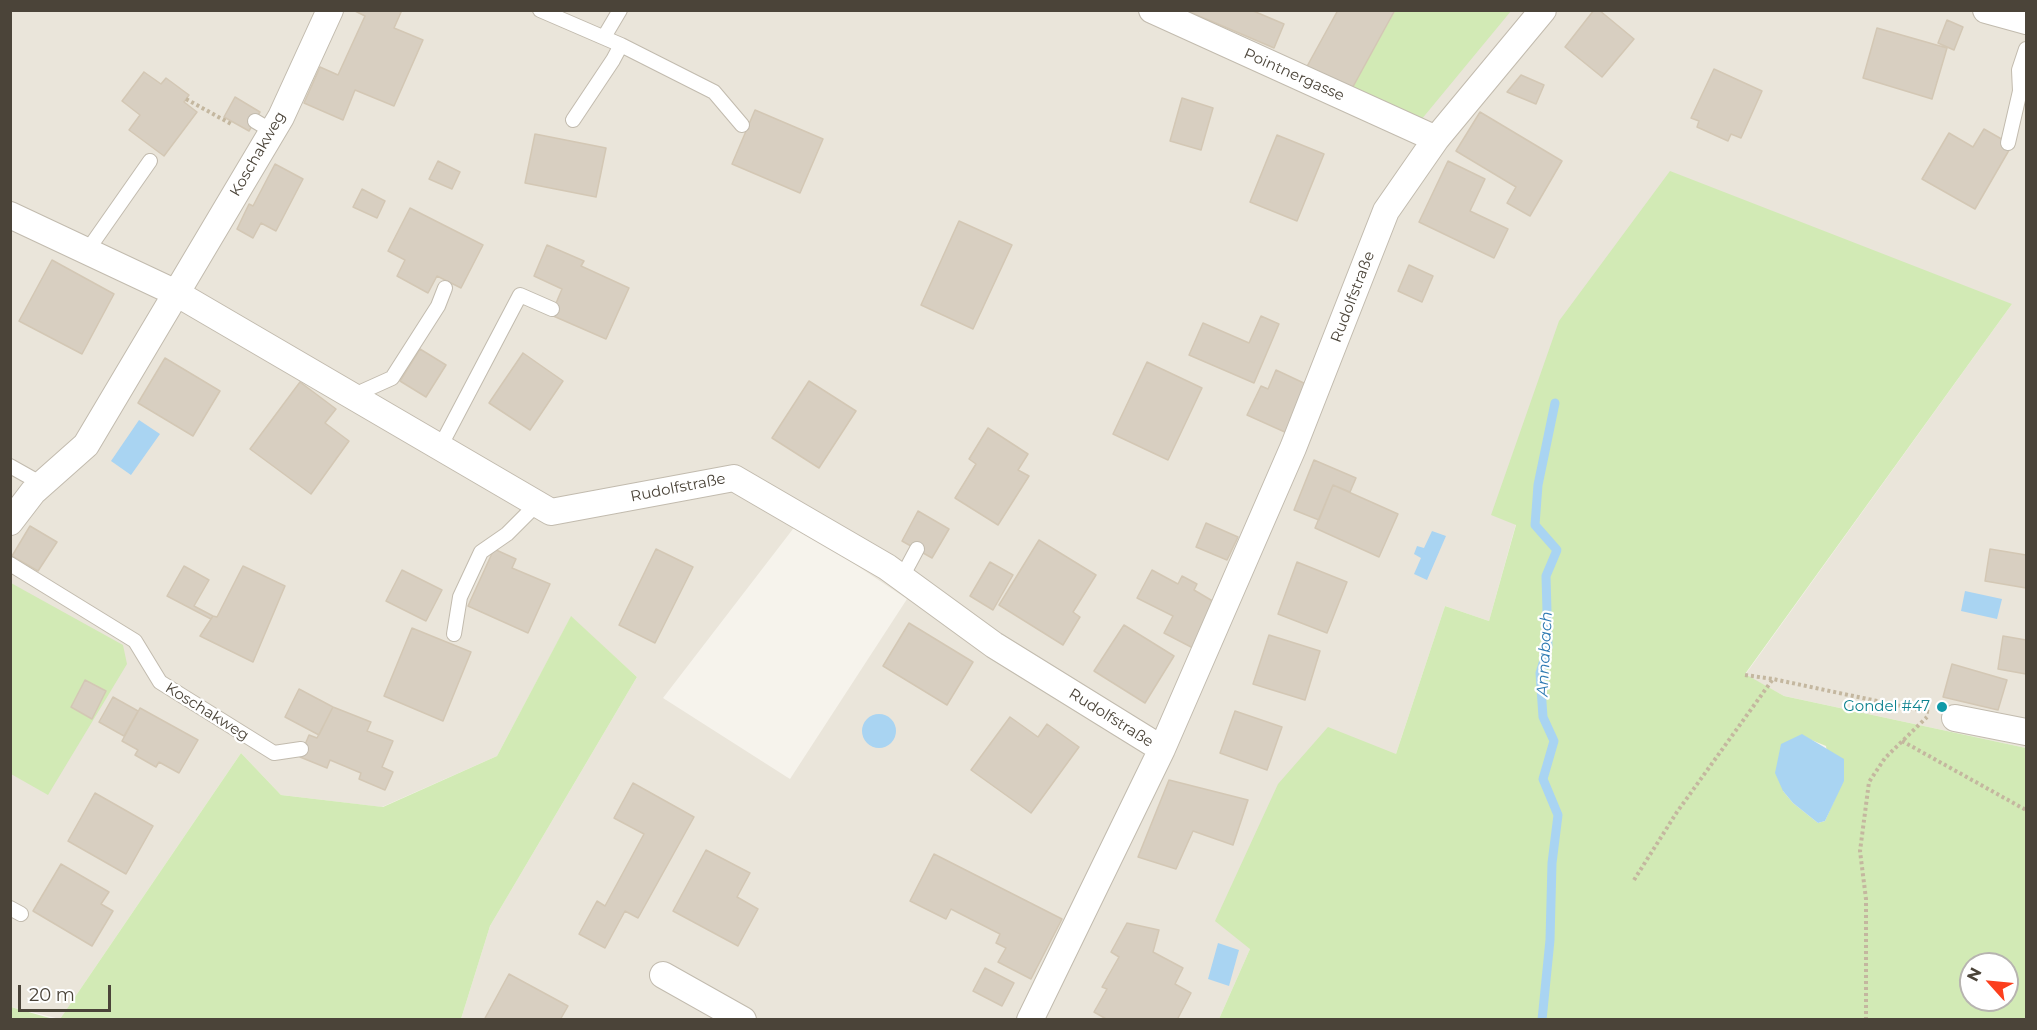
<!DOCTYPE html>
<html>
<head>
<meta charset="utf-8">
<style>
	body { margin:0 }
	#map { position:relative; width:2037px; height:1030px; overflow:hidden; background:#f6f3ec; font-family:Montserrat,sans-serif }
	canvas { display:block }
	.frame { position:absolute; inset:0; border:12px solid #4b4439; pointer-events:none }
	.north { position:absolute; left:1959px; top:952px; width:60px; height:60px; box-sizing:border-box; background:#fff; border:2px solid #b7b4b0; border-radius:50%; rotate:297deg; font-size:16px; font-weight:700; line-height:24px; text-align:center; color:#4b4439 }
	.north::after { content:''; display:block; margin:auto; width:21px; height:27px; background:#fc3f1d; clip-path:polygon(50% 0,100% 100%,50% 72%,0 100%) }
	.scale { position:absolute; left:18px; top:985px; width:93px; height:27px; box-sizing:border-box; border:3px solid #4b4439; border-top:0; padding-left:8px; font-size:18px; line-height:21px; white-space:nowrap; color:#4b4439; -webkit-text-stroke:4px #fff; paint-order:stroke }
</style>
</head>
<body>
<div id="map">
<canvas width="2037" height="1030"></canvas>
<div class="frame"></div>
<div class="north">N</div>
<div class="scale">20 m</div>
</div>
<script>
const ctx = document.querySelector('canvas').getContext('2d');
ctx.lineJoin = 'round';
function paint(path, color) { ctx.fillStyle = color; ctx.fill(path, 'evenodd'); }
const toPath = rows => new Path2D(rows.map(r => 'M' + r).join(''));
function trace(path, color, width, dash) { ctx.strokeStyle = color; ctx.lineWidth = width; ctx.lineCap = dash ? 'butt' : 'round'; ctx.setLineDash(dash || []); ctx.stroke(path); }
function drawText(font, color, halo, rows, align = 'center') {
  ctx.font = font + ' Montserrat,sans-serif'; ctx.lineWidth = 4.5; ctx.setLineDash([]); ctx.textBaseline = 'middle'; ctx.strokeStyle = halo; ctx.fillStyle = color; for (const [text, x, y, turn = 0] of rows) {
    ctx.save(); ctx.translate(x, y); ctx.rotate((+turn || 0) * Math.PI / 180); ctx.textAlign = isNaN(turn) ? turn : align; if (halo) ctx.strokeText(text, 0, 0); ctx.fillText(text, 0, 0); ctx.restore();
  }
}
const residential = toPath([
	[10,11,2026,11,2026,748,1784,696,1745,675,2012,304,1492,514,1516,524,1489,621,1445,606,1396,754,1250,949,1219,1019,461,1019,490,926,637,677,571,617,497,756,382,807,281,795,241,753,60,1019,11,1007],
	[796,525,907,599,790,779,663,698]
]);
const green = toPath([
	[1395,11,1511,11,1421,120,1349,94],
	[1670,171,2012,304,1745,674,1784,696,2026,748,2026,1019,1219,1019,1250,949,1215,921,1278,784,1328,727,1396,754,1445,606,1489,621,1516,525,1491,515,1559,321],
	[1809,739,1826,746,1834,801,1825,821,1818,823,1793,803,1783,791],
	[1971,964,2007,964,2007,1000,1971,1000],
	[11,583,123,645,127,664,48,795,11,774],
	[571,616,637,677,490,926,461,1019,60,1019,241,753,281,795,383,807,497,756],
	[10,1007,11,1007,53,1019,11,1019]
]);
const water = toPath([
	[139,420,160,434,131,475,111,461],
	[1432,531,1446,536,1427,580,1414,574,1421,558,1414,554,1417,546,1424,548],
	[1965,591,2002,599,1997,619,1961,611],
	'862 731a17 17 0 1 1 34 0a17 17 0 1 1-34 0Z',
	[1802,734,1844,759,1844,781,1825,821,1818,823,1793,803,1783,791,1775,773,1781,744],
	[1218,943,1239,950,1229,986,1208,979]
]);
const stream = toPath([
	[1542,1020,1550,940,1552,863,1558,815,1543,779,1554,741,1543,717,1540,673,1548,647,1546,576,1557,550,1535,525,1538,485,1555,403]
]);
const building = toPath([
	[353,10,402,10,394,28,423,40,394,106,355,90,343,120,304,103,320,67,338,75,365,16,353,10],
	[1185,10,1251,10,1284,24,1274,48,1185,10],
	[1338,10,1395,10,1349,94,1305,70,1338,10],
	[1594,10,1599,10,1634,39,1602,77,1565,47,1594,10],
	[1947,20,1963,27,1954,50,1938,43,1947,20],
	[1877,28,1947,48,1932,99,1863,78,1877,28],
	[1714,69,1762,91,1741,138,1731,134,1728,141,1697,127,1699,121,1691,118,1714,69],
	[144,72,161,84,166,78,189,95,184,102,197,112,164,156,129,130,140,115,122,101,144,72],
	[1521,75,1544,85,1536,104,1507,92,1521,75],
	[235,97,260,112,249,131,224,117,235,97],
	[1182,98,1213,108,1201,150,1170,141,1182,98],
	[755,110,823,139,800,193,732,164,755,110],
	[1480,112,1562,161,1530,216,1507,203,1516,187,1456,151,1480,112],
	[1984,129,2012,145,1975,209,1922,179,1949,133,1973,147,1984,129],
	[535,134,606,148,596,197,525,183,535,134],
	[1277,135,1324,154,1297,221,1250,202,1277,135],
	[438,161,460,172,452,189,429,179,438,161],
	[1448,161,1485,179,1470,211,1508,229,1494,258,1419,222,1448,161],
	[275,164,303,179,276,231,261,223,253,238,237,229,249,204,253,206,275,164],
	[362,189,385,201,377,218,353,207,362,189],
	[410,208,483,245,461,288,437,276,428,293,397,276,405,260,388,251,410,208],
	[959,221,1012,245,973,329,921,305,959,221],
	[547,245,584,261,581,266,629,288,606,339,551,315,562,289,534,276,547,245],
	[52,260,114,294,82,354,19,321,52,260],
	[1409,265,1433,276,1422,302,1398,291,1409,265],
	[1261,316,1279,324,1254,383,1189,355,1203,323,1249,343,1261,316],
	[420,349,446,365,426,397,400,381,420,349],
	[523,353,563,381,530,430,489,403,523,353],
	[165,358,220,391,193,436,138,403,165,358],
	[1147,362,1202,388,1168,460,1113,434,1147,362],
	[1276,370,1308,385,1287,433,1247,415,1261,386,1268,389,1276,370],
	[809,381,856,411,819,468,772,438,809,381],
	[300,382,336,409,325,423,349,441,311,494,250,449,300,382],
	[988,428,1028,454,1018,470,1029,476,998,525,955,498,976,464,969,459,988,428],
	[1314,460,1356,478,1350,492,1333,485,1319,520,1294,510,1314,460],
	[1333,485,1398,514,1379,557,1315,528,1333,485],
	[918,511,949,529,932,558,902,541,918,511],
	[1206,523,1238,537,1227,560,1196,547,1206,523],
	[30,526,57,542,38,571,12,556,30,526],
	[1039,540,1096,575,1073,612,1080,617,1063,645,999,605,1039,540],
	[494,549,516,559,512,568,550,584,528,633,468,606,494,549],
	[656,549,693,567,655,643,619,625,656,549],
	[1990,549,2026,555,2026,588,1985,581,1990,549],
	[990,562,1013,575,993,610,970,596,990,562],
	[1297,562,1347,582,1327,633,1278,614,1297,562],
	[184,566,209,580,194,606,213,616,211,619,167,596,184,566],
	[243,566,285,586,253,662,200,636,213,616,217,617,243,566],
	[402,570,442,590,426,621,386,601,402,570],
	[1152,570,1178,584,1182,576,1197,584,1194,590,1216,603,1193,648,1164,633,1173,616,1137,598,1152,570],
	[909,623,973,662,947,705,883,666,909,623],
	[1124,625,1174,656,1145,703,1094,671,1124,625],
	[412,628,471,652,443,721,384,696,412,628],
	[1269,635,1320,651,1305,700,1253,684,1269,635],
	[2003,636,2026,640,2026,674,1998,669,2003,636],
	[1952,664,2007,680,1998,710,1943,697,1952,664],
	[85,680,106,691,92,719,71,707,85,680],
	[299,689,333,707,319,735,285,717,299,689],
	[113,697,138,711,124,736,99,722,113,697],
	[1939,702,1946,704,1944,713,1937,711,1939,702],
	[333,707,371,722,367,731,393,741,382,767,393,772,385,790,359,779,361,773,330,760,327,768,300,757,309,735,317,738,333,707],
	[140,708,198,740,179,773,159,762,156,767,135,755,138,750,122,741,140,708],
	[1235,711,1282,727,1267,770,1220,753,1235,711],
	[1010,717,1038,737,1047,724,1079,747,1031,813,971,770,1010,717],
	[1169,780,1248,800,1233,845,1193,831,1176,869,1138,857,1169,780],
	[633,783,694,817,638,918,625,911,605,948,579,934,597,901,605,906,644,834,614,818,633,783],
	[95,793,153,826,126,874,68,841,95,793],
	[706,850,750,873,737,897,758,909,738,946,673,911,706,850],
	[934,854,1062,919,1031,979,998,962,1006,948,996,943,1000,934,951,909,946,919,910,901,934,854],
	[61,864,109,892,101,904,113,911,92,946,33,911,61,864],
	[1127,923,1159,930,1153,952,1183,968,1175,984,1191,993,1177,1020,1108,1020,1094,1012,1107,989,1102,987,1119,957,1111,952,1127,923],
	[985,968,1014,983,1002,1006,973,991,985,968],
	[509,974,568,1006,560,1020,484,1020,509,974]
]);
const path = toPath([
	[186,99,233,125],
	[1745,675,1773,679],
	[1902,741,2026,810],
	[1634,880,1677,812,1773,679,1929,712],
	[1866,1020,1866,899,1860,851,1869,782,1885,758,1927,717]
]);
const lane = toPath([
	[540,10,621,45,714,92,742,125],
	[604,37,620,10],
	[573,120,613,60,621,45],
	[255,121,272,131],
	[2008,143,2020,91,2019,70,2026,49],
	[87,251,150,161],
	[352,396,392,378,438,306,445,288],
	[440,447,520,295,552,309],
	[10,466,42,484],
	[10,564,135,641,160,682,274,753,301,749],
	[902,577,917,549],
	[454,634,460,597,481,552,507,534,537,504],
	[10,908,21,914]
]);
const street = toPath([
	[1152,10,1436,139],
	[1986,10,2026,21],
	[10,215,176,293,551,512,734,478,887,567,994,645,1162,749],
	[10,522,33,492,86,445,281,117,330,10],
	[1955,718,2026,732],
	[663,975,743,1020],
	[1030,1020,1162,749,1293,448,1386,211,1436,139,1543,10]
]);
const markers = [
	[1942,707,6,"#0f9aa8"]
];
const streetNames = [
	["Pointnergasse",1294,75,24],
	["Koschakweg",258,154,-60],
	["Rudolfstraße",1353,297,-69],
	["Rudolfstraße",678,488,-11],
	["Koschakweg",207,712,32],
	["Rudolfstraße",1111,718,32]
];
const cultureNames = [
	["Gondel #47",1930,707]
];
const waterNames = [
	["Annabach",1545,654,-87]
];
paint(residential, '#eae5da');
paint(green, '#d2eab5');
paint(water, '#a9d4f2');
trace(stream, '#a9d4f2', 9);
paint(building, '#d8cfc1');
trace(building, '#d3c7b4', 1.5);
trace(lane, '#c2bbae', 16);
trace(street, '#c2bbae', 28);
trace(path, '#c4b79f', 4, [3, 3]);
trace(lane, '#fff', 14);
trace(street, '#fff', 26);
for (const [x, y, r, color] of markers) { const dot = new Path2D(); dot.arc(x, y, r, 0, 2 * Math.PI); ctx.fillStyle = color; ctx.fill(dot); trace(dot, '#fff', 2); }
drawText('15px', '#4b4439', '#fff', streetNames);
drawText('15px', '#0d838f', '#fff', cultureNames, 'right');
drawText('italic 16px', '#2e7ab2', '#fff', waterNames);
</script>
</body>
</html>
